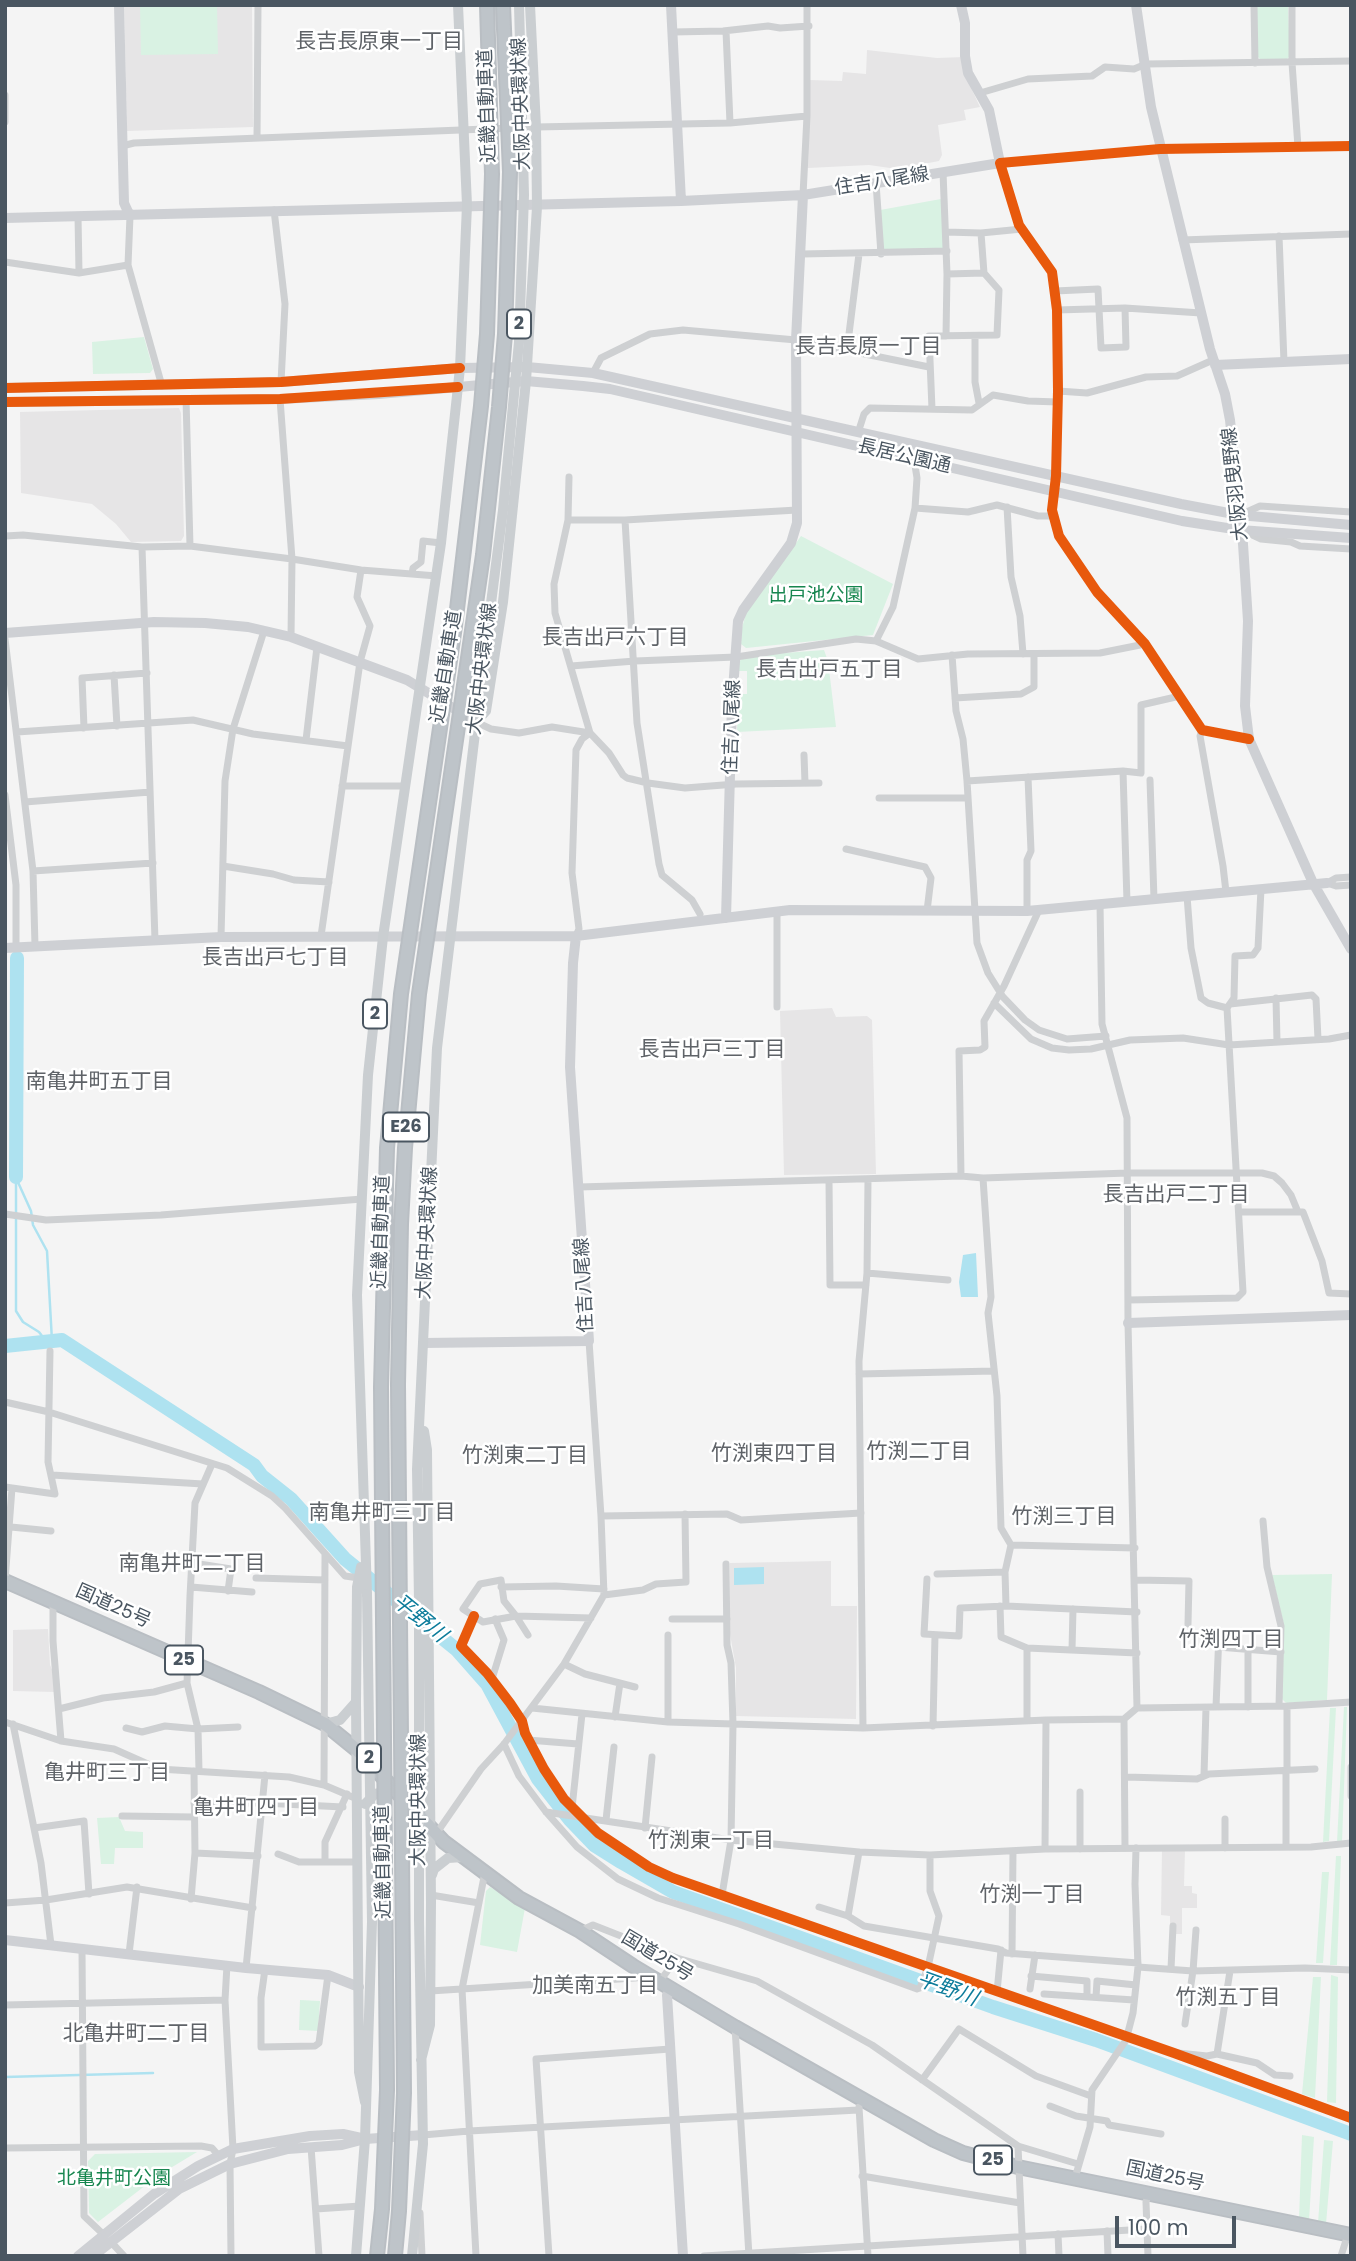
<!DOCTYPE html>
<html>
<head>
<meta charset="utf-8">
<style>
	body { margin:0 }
	#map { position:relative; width:1356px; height:2261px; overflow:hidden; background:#f4f4f4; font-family:Poppins,sans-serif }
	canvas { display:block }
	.frame { position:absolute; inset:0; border:7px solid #4a5661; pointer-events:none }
	.scale { position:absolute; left:1115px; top:2216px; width:121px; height:32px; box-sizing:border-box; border:4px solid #4a5661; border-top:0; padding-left:9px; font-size:21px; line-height:24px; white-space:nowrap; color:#4a5661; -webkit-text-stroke:5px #fff; paint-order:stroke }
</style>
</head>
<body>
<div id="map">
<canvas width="1356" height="2261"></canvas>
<div class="frame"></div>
<div class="scale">100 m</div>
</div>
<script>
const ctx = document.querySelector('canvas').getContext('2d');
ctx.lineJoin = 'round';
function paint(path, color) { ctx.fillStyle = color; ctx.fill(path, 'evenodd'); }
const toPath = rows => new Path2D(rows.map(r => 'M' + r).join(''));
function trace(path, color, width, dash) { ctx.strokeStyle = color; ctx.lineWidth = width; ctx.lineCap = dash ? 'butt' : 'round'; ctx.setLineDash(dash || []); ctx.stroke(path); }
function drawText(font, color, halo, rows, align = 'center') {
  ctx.font = font + ' Poppins,"Noto Sans JP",sans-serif'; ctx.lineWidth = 5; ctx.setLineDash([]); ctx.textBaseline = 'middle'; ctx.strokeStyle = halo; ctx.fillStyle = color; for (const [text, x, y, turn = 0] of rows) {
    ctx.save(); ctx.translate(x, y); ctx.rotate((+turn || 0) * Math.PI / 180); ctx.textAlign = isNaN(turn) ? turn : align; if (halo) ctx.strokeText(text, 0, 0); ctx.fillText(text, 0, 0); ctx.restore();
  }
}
const education = toPath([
	[124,5,252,5,253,127,127,131],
	[867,50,937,58,964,57,966,77,980,107,964,110,966,120,938,125,942,155,939,161,897,169,869,165,808,168,809,80,842,81,843,72,866,74],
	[179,408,181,413,184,536,181,541,131,542,116,524,92,504,21,493,20,412],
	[832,1008,836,1017,867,1016,872,1020,876,1174,784,1175,780,1011],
	[831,1561,831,1606,857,1606,856,1719,736,1716,736,1668,730,1634,730,1563],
	[48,1629,50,1665,54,1674,55,1692,13,1691,13,1630],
	[1162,1850,1185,1850,1184,1886,1192,1886,1192,1893,1197,1894,1197,1908,1182,1908,1182,1934,1170,1934,1170,1916,1161,1915]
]);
const green = toPath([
	[140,5,217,5,218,54,141,55],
	[1256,5,1288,5,1290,56,1287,59,1260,59,1258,57],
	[941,199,944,248,882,250,880,210],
	[144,337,153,369,150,373,93,374,92,342],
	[801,536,893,584,873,635,746,648,741,644,742,628,746,613],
	[824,650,828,661,836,727,737,732,738,694,747,694,747,671,738,671,738,663,744,656],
	[1332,1574,1327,1700,1286,1703,1282,1699,1284,1625,1272,1575],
	[1344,1707,1347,1707,1342,1842,1337,1842],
	[1330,1708,1336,1708,1329,1841,1323,1842],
	[119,1817,125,1831,143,1832,143,1848,115,1848,114,1864,101,1864,97,1818],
	[1336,1856,1341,1856,1337,1965,1330,1965],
	[1322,1872,1329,1872,1323,1963,1316,1963],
	[490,1887,525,1908,517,1952,480,1945,486,1891],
	[1331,1975,1338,1977,1336,2103,1327,2102],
	[1313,1977,1321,1977,1315,2098,1302,2094],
	[300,2000,320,2001,318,2031,299,2030],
	[1302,2135,1314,2137,1309,2221,1299,2219],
	[1324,2140,1333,2141,1326,2224,1318,2223],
	[197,2152,159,2175,98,2222,89,2213,88,2161,95,2154]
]);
const water = toPath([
	[976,1253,978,1297,961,1297,959,1282,963,1255],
	[764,1567,764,1584,734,1585,734,1568]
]);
const stream = toPath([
	[16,1177,16,1311,23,1322,39,1332,46,1341],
	[17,1180,31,1211,33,1225,47,1251,52,1341],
	[5,2077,153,2073]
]);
const river = toPath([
	[16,1177,17,958],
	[5,1346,62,1340,254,1465,262,1476,291,1499,345,1559,457,1650,487,1684,538,1779,570,1820,594,1845,621,1862,673,1892,993,2007,1096,2040,1351,2134]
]);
const street = toPath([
	[1254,5,1255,63],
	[1292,5,1292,63,1298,147],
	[726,31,730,123],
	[673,32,723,31,768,26,780,28,809,26],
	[980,93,1028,79,1092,76,1105,67,1134,69,1146,64,1351,61],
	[5,95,5,122],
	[257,138,258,5],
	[122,146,134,143,536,127,730,123,807,116],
	[943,172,947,274,946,336],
	[876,183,881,254],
	[803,195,807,116,807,5],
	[274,210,285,304,281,382],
	[78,216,79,273],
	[130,216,128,265,162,386],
	[946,232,981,233,1022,229],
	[1279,236,1284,362],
	[1182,240,1351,234],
	[802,254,947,251],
	[5,262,79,273,128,265],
	[947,274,984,273],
	[1055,291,1098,289,1101,348,1126,347,1125,308],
	[1057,310,1125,308,1201,313],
	[975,336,975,382,979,403],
	[847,350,859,254],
	[593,373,601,358,650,334,683,330,796,340,929,367],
	[1058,391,1087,393,1146,377,1177,376,1213,360],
	[186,399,190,546],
	[280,399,292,559,291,637],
	[932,409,929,336,997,335,999,290,984,273,981,233],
	[858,433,864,414,870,408,972,410,993,395,1028,401,1058,402],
	[569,477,568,520,554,584,555,613,590,733,609,753,623,775,627,778,648,783,685,788,736,784,819,783],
	[1007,507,1011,577,1020,616,1023,654],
	[915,508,968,512,997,505,1038,516,1053,516],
	[1240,515,1260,506,1351,512],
	[568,520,625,520,797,510],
	[625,520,637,723,659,864,662,875,692,900,700,914],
	[1246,532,1261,539,1291,542,1300,546,1351,549],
	[5,536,23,535,142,547,190,546,292,559,361,570,437,576],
	[142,547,155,940],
	[412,574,413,568,421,562,423,541,441,543],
	[5,639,33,871,35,946],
	[876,641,893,607,915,508,917,478,914,459],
	[952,655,956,711,963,739,967,781,977,943,988,973,1003,997,1025,1020,1039,1030,1067,1039,1106,1036],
	[571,666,635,661,736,657,856,639,876,641,918,659,968,654,1100,653,1145,644],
	[114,675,117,726],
	[955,698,1021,694,1034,687,1034,655],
	[476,722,491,729,519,733,552,727,590,733],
	[84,728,82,678,147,673],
	[1202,730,1200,736,1223,866,1226,892],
	[17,732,193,720,253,734,348,746],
	[1249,739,1202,730,1145,644,1097,592,1059,536,1052,510,1056,476,1058,391,1057,310,1052,272,1019,225,1000,163,1160,149,1351,146],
	[306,740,317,647],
	[804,755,805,783],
	[1123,771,1127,902],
	[1150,780,1154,899],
	[967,781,1123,771,1141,773,1141,705,1180,696],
	[342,786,406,786],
	[5,795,16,885,16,947],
	[879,798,968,798],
	[25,802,150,792],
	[846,849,925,867,931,878,927,911],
	[223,866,273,874,294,880,329,882],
	[33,871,153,863],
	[1327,883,1336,878,1351,877],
	[1327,883,1336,886,1351,885],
	[1187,896,1191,948,1201,998,1208,1003,1227,1008],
	[1100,904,1102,1024,1127,1118,1128,1323,1137,1708],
	[1027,911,1027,860,1031,851,1028,777],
	[777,912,777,1007],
	[321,936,360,662,370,626,357,597,361,570],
	[576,936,579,929,572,873,576,750,582,739,590,733],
	[221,937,225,781,233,729,264,631],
	[1276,998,1277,1042],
	[994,1003,1031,1039,1052,1048,1069,1050,1091,1049,1130,1040,1183,1038,1229,1045,1329,1039,1351,1035],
	[1230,1004,1312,995,1316,999,1318,1039],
	[961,1176,959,1051,980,1050,985,1047,984,1021,1004,986,1039,910],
	[983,1178,991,1297,988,1313,997,1396,1001,1528,1011,1545,1005,1572,1006,1606],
	[829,1180,830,1285,866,1285],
	[579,1187,961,1176,983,1178,1128,1173,1262,1173,1274,1176,1282,1183,1291,1195,1298,1212,1303,1212,1322,1261,1329,1293,1351,1294],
	[1239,1212,1298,1212],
	[5,1214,46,1220,161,1215,362,1199],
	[867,1273,948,1280],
	[1128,1300,1237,1298,1243,1292,1227,1008,1234,998,1235,956,1253,955,1258,948,1261,889],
	[859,1374,994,1371],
	[5,1402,49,1412,227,1468,272,1496,285,1508,345,1576,359,1578],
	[52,1475,203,1484],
	[5,1487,55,1494,48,1462,50,1351],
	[601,1516,727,1514,741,1520,861,1513],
	[1263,1521,1267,1567,1281,1626,1279,1706],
	[11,1527,51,1531],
	[1011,1545,1135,1548],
	[193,1563,231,1569,228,1591],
	[937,1574,1005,1572],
	[256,1578,325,1580],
	[927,1579,924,1634,959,1636,960,1608,1006,1606,1137,1612],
	[1136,1580,1189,1581,1188,1624],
	[5,1581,12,1488],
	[191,1587,252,1592],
	[501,1587,556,1586,604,1589],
	[604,1595,643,1590,656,1584,686,1582,685,1514],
	[53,1601,53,1641,61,1741],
	[1000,1606,1001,1637,1027,1648,1137,1653],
	[474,1616,461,1646,487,1673,510,1703,522,1721,525,1733,544,1769,564,1799,598,1833,649,1867,673,1878,1174,2053,1351,2118],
	[672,1619,727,1619],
	[528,1635,516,1616,504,1601,501,1580,480,1584,463,1609,483,1622,516,1616,591,1618],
	[1218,1647,1281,1652],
	[1027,1648,1027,1721],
	[1248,1649,1248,1707],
	[1072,1650,1073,1609],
	[564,1664,585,1674,635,1687],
	[492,1679,504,1640,495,1619],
	[1287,1706,1287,1770],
	[1216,1707,1219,1633],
	[532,1708,668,1722,863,1728,1046,1720,1124,1719,1137,1708,1287,1706,1351,1702],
	[59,1709,103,1698,154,1692,187,1683],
	[615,1717,620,1683],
	[1124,1719,1125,1848],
	[5,1722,61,1741,114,1749,159,1769,289,1777,324,1785,357,1799],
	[668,1722,668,1635],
	[13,1724,41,1863,51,1945],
	[933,1726,935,1635],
	[126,1728,142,1732,165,1726,198,1729,238,1727],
	[863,1728,859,1361,867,1273,868,1180],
	[528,1740,578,1744],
	[504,1744,519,1776,546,1812,577,1847,618,1879,658,1898,739,1924,917,1989,920,1988,928,1967,939,1916,930,1891,930,1855],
	[1351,1767,1351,1796],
	[1286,1770,1286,1847],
	[199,1771,198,1729,187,1683,190,1596,195,1503,212,1464],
	[1204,1775,1206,1708],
	[1126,1777,1197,1779,1209,1774,1315,1769],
	[324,1785,325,1555],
	[1080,1792,1080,1849],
	[194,1803,263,1803,343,1807],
	[572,1808,582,1714],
	[546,1812,731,1840,859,1852,930,1855,1045,1849,1311,1847,1351,1843],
	[122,1816,194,1817],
	[606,1820,614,1747],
	[34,1828,84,1821,89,1894],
	[645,1828,652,1757],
	[436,1834,481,1769,504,1744,564,1664,604,1595,601,1516,589,1341],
	[1225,1848,1225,1819],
	[1045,1849,1046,1720],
	[195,1853,258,1856],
	[278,1854,299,1862,358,1862],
	[325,1862,325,1842,347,1794],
	[431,1895,479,1903],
	[722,1895,731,1840,733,1724,731,1663,727,1645,726,1564],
	[191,1899,195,1853,194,1771],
	[5,1903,46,1900,127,1887,253,1908],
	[819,1907,848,1916,864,1926,998,1949,1006,1953,1138,1963],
	[848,1916,859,1852],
	[580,1931,593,1925,677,1958,757,1981,872,2045,1018,2146,1078,2164],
	[82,1949,84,2216,104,2235],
	[129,1954,137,1887],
	[1012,1954,1013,1851],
	[227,1965,225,2000,233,2149,230,2164,231,2256],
	[1138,1967,1193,1971,1305,1968,1351,1970],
	[246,1968,265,1775],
	[265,1969,261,1998,261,2047,315,2046,319,2043,328,1975],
	[1171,1969,1173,1926],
	[1031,1976,1087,1981,1087,1997],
	[660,1981,677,1958],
	[1030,1989,1035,1955],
	[430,1991,650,1977],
	[997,1992,1001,1950],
	[1044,1994,1134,2000],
	[1096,1997,1097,1981,1136,1985],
	[5,2005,225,2000],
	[1185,2024,1193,1971,1196,1930],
	[735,2027,749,2256],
	[1178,2053,1207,2056,1217,2054,1257,2063,1275,2075,1290,2076],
	[1217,2054,1230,1971],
	[922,2080,959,2029,1036,2076,1091,2096],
	[1050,2106,1076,2116,1107,2121,1109,2125,1161,2134],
	[859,2107,868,2256],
	[423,2135,469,2131,858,2110],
	[1018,2146,1023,2256],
	[311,2147,319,2256],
	[5,2148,201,2146,212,2148,219,2156],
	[862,2176,1020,2203],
	[1075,2178,1090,2127,1092,2090,1126,2040,1133,2013,1138,1967,1135,1884,1136,1848],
	[316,2209,360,2206],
	[420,2213,422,2256],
	[1107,2231,1108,2256],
	[1058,2234,1059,2256],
	[111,2242,124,2256],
	[476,2256,462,1989,485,1872],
	[549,2256,536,2059,670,2049],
	[704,2256,1146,2229],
	[1148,2256,1146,2202,1149,2193],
	[1341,2256,1348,2234]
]);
const secondary = toPath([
	[119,5,124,203,130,216],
	[671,5,681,201],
	[1136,5,1151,107,1210,349,1225,394,1230,420,1243,544,1248,621,1245,706,1249,739,1313,883,1351,949],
	[5,218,681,201,803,195,1000,163,989,110,968,73,965,56,965,23,961,5],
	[1215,365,1351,359],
	[5,388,281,382,460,368,527,367,593,373,1181,504,1239,515,1351,525],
	[5,402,280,399,379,394,526,381,583,386,610,389,1182,521,1240,530,1351,538],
	[5,633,154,622,205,623,248,627,291,637,407,680,476,722],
	[726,918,732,703,738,621,743,610,791,543,797,523,796,340,803,195],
	[5,948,221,937,576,936,790,910,1027,911,1327,883],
	[1128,1323,1351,1315],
	[423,1343,589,1341,570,1067,573,963,576,936],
	[5,1940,246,1968,328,1975,359,1987],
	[672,1989,667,1995,683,2256],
	[78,2256,154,2194,198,2166,233,2149,310,2136,343,2134,361,2138],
	[93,2256,179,2189,230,2164,288,2149,342,2145,365,2139,423,2135]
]);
const primary = toPath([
	[476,722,486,711,503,602,526,381,537,207,536,127,530,5],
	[361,1567,357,1587,356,1702,359,2072,365,2102],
	[367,1594,357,1295,368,1075,383,937,441,543,460,368,467,205,458,5],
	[419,1602,417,1469,437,1048,486,642],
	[325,1724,340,1720,356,1702],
	[365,1804,375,1794,407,1787,416,1779,420,1772],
	[432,1875,434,1869,448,1858,463,1857],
	[421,2060,430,2025,431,1902,427,1450,424,1431],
	[356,2256,365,2139,372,1922],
	[412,2256,423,2144,419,1919]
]);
const highway = toPath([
	[5,1581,259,1692,325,1724,357,1750,444,1842,519,1898,580,1931,633,1966,735,2027,934,2140,963,2153,1018,2167,1351,2235]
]);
const primaryBridge = toPath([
	[486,642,503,510,519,342,524,195,519,5],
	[367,1594,372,1922],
	[419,1602,419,1919]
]);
const highwayBridge = toPath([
	[377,2256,382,2209,387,2090,381,1387,387,1148,401,994,455,626,481,406,487,334,492,174,487,5],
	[395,2256,399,2211,404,2093,398,1384,401,1224,405,1148,419,994,483,555,499,407,505,334,510,172,503,5]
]);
const cycleway = toPath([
	[5,388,281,382,460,368],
	[5,402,280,399,458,387],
	[1249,739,1202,730,1145,644,1097,592,1059,536,1052,510,1056,476,1058,391,1057,310,1052,272,1019,225,1000,163,1160,149,1351,146],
	[474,1616,461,1646,487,1673,510,1703,522,1721,525,1733,544,1769,564,1799,598,1833,649,1867,673,1878,1174,2053,1351,2118]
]);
const shields = [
	[519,324,24],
	[375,1014,24],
	[406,1127,46],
	[184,1660,38],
	[369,1758,24],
	[993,2160,38]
];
const shieldNames = [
	["2",519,324],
	["2",375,1014],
	["E26",406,1127],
	["25",184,1660],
	["2",369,1758],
	["25",993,2160]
];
const streetNames = [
	["大阪中央環状線",522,104,-92],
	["近畿自動車道",488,106,-92],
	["住吉八尾線",882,182,-9],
	["長居公園通",904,457,13],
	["大阪羽曳野線",1236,484,-96],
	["近畿自動車道",447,667,-81],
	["大阪中央環状線",483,669,-83],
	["住吉八尾線",733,727,-88],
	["近畿自動車道",382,1232,-88],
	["大阪中央環状線",428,1233,-87],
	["住吉八尾線",585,1285,-93],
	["国道25号",113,1607,24],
	["大阪中央環状線",419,1800,-90],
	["近畿自動車道",384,1862,-91],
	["国道25号",657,1957,31],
	["国道25号",1165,2177,12]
];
const parkNames = [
	["出戸池公園",816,596],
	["北亀井町公園",114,2179]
];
const neighbourhoodNames = [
	["長吉長原東一丁目",379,43],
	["長吉長原一丁目",868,348],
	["長吉出戸六丁目",615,639],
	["長吉出戸五丁目",829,671],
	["長吉出戸七丁目",275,959],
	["長吉出戸三丁目",712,1051],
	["南亀井町五丁目",99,1083],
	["長吉出戸二丁目",1176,1196],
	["竹渕二丁目",919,1453],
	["竹渕東四丁目",774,1455],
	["竹渕東二丁目",525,1457],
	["南亀井町三丁目",382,1514],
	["竹渕三丁目",1064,1518],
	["南亀井町二丁目",192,1565],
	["竹渕四丁目",1231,1641],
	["亀井町三丁目",107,1774],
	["亀井町四丁目",256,1809],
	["竹渕東一丁目",711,1842],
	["竹渕一丁目",1032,1896],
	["加美南五丁目",595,1987],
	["竹渕五丁目",1228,1999],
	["北亀井町二丁目",136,2035]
];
const waterNames = [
	["平野川",419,1619,39],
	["平野川",947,1990,20]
];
paint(education, '#e6e5e6');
paint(green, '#d9f2e3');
paint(water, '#aee2f0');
trace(stream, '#aee2f0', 2.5);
trace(river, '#aee2f0', 14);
trace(highway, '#b9bec3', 16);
trace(street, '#ced0d2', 7);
trace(secondary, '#ced0d4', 10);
trace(primary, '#caced1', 10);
trace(highway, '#bec4c9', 12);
trace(highwayBridge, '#b9bec3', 16, []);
trace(primaryBridge, '#caced1', 10);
trace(highwayBridge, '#bec4c9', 12);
trace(cycleway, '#e8590c', 10);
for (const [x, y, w] of shields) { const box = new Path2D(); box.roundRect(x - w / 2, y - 14.5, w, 29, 5); ctx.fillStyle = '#fff'; ctx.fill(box); trace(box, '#4a5661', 2); }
drawText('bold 18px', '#4a5661', null, shieldNames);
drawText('19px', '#4a5661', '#fff', streetNames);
drawText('19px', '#17864f', '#fff', parkNames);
drawText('21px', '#5f6368', '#fff', neighbourhoodNames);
drawText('italic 21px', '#0c7c9b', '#fff', waterNames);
</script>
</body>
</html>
